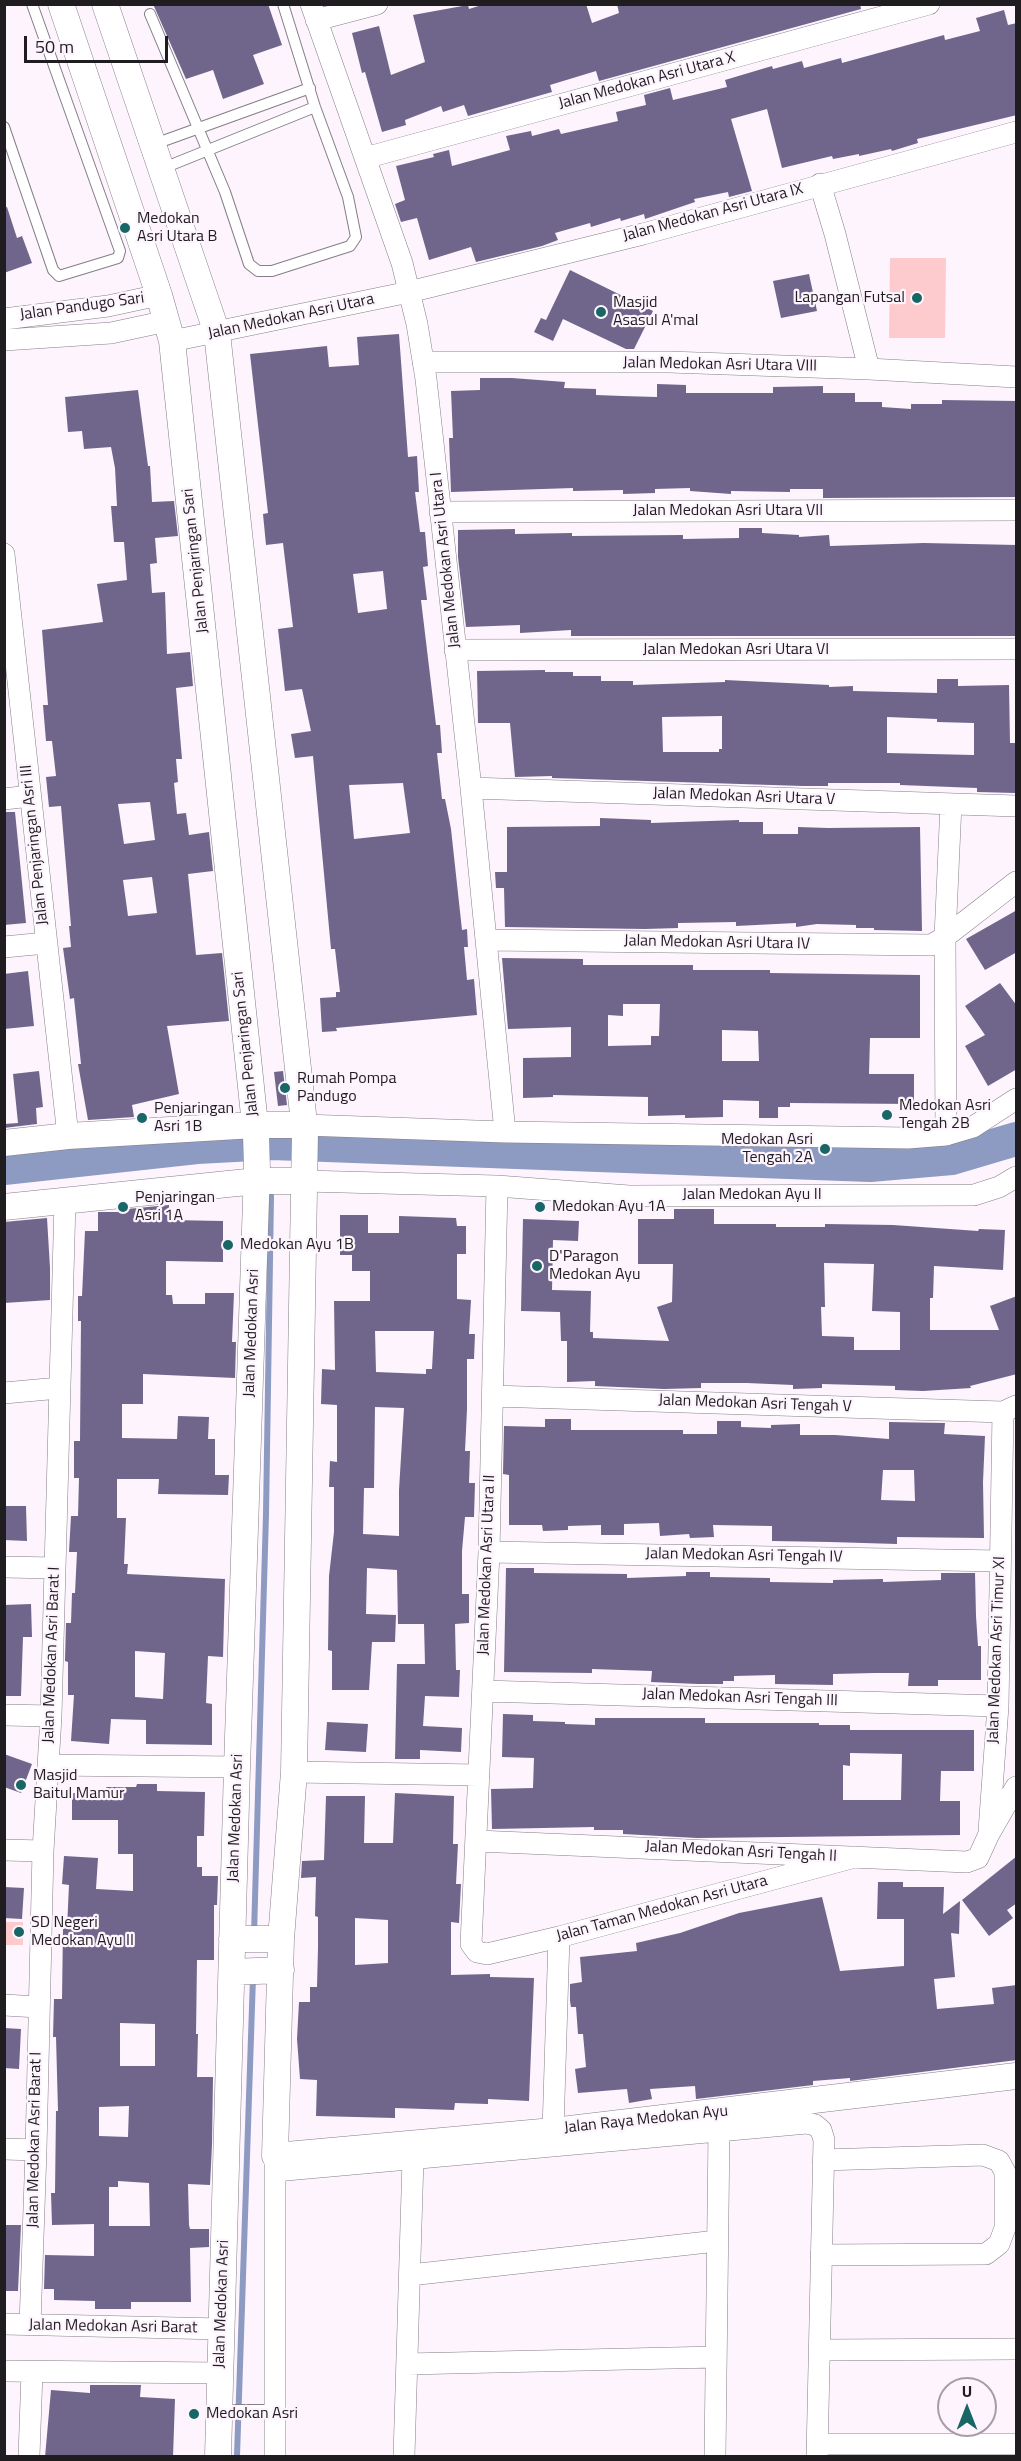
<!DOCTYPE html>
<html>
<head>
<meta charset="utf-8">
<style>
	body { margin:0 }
	#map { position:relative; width:1021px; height:2461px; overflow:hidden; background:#fdf4fe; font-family:"Titillium Web",sans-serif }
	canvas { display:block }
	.frame { position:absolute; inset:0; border:6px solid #201d21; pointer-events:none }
	.north { position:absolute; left:937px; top:2377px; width:60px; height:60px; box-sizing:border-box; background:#fdf4fe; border:2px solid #a59ea6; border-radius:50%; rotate:0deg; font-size:16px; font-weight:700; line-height:24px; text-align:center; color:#201d21 }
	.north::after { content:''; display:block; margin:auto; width:21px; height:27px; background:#186665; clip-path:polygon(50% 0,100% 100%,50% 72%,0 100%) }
	.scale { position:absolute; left:24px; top:36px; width:144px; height:27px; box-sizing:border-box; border:3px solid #201d21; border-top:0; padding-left:8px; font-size:18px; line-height:21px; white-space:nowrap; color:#201d21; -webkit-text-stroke:4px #fdf4fe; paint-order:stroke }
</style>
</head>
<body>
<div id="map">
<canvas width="1021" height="2461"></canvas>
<div class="frame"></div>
<div class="north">U</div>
<div class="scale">50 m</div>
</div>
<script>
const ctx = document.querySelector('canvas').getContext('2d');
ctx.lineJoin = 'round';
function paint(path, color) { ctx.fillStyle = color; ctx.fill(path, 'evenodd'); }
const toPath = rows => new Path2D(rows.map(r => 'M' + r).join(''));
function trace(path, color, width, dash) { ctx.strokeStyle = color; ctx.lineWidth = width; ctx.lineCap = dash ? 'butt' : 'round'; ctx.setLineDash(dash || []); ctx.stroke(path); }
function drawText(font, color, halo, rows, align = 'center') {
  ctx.font = font + ' "Titillium Web",sans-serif'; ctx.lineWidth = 4.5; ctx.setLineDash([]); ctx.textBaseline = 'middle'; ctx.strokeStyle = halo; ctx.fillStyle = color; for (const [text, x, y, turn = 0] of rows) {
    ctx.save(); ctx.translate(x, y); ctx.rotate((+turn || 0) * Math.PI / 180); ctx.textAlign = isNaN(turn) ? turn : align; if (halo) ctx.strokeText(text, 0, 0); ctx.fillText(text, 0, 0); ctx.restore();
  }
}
const green = toPath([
	[890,258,946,258,945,338,889,338],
	[5,1922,23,1922,23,1945,5,1945]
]);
const stream = toPath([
	[254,1934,266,1514,271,1196],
	[237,2456,253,1977]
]);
const river = toPath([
	[4,1168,197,1147,272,1143,870,1165,952,1158,1016,1139]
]);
const building = toPath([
	[153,4,268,4,282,45,253,55,264,84,223,99,213,70,186,79],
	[485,4,586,4,592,23,619,13,617,4,860,4,861,9,599,81,596,71,550,85,552,92,468,116,464,105,443,112,441,106,405,120,406,125,382,132,365,72,362,73,352,33,379,26,391,75,425,62,413,15,468,5,469,9],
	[1004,10,1008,25,1017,23,1017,115,917,139,918,143,892,151,891,149,859,156,859,154,833,159,832,156,782,168,767,109,731,119,752,191,729,197,728,192,694,199,695,202,645,219,644,214,621,221,620,218,591,227,590,223,555,233,558,240,542,246,476,262,471,247,429,260,417,218,401,222,395,204,405,200,396,166,434,157,433,154,449,150,452,166,510,150,506,136,531,131,532,136,559,129,561,134,618,121,616,112,646,105,644,95,670,88,673,100,727,87,725,80,772,66,773,69,802,61,804,68,841,58,842,63,944,35,945,40,980,31,976,18],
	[7,207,17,238,22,236,32,263,4,273,4,208],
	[570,270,653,311,634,349,626,349,563,319,553,341,534,332,541,318,546,320],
	[809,274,817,311,781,318,773,281],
	[399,334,408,457,417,456,419,492,415,492,420,532,425,532,428,566,423,567,427,600,421,600,436,725,440,725,442,753,437,753,442,799,445,799,451,829,462,930,467,929,468,947,464,947,467,980,474,979,477,1015,336,1028,337,1031,322,1032,320,998,336,997,336,992,340,992,335,949,331,949,313,756,295,758,291,734,311,731,302,689,285,691,278,629,293,627,283,543,266,545,263,514,268,513,250,354,327,346,329,367,359,365,357,337],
	[383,571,387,609,358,613,353,574],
	[403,783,410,833,354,839,349,785],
	[480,378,512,378,565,382,564,388,596,389,596,395,622,396,657,397,657,384,686,385,686,393,773,393,773,387,823,386,823,393,855,393,855,402,882,402,882,407,911,409,911,404,942,404,942,400,1017,401,1017,497,823,498,823,489,790,489,790,492,731,491,731,494,690,491,690,488,655,489,655,493,623,494,623,490,573,491,573,488,451,492,449,438,453,438,451,391,480,390],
	[138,390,148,466,150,466,152,502,174,501,178,536,155,538,157,563,150,564,152,593,165,592,167,654,190,652,193,686,176,688,182,759,176,759,178,782,174,783,177,814,186,813,189,835,209,832,213,871,188,874,196,955,222,953,229,1021,167,1026,179,1094,132,1105,134,1117,88,1120,78,1064,81,1064,74,998,70,999,63,948,71,947,69,926,71,926,61,806,49,807,46,777,56,776,52,741,46,741,43,705,48,705,42,630,103,622,97,584,127,580,124,542,114,542,111,506,117,506,115,468,111,447,84,449,82,431,68,432,65,397],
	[150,802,155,840,124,844,118,804],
	[152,877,157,913,128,916,123,880],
	[739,528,762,528,762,533,799,535,799,537,829,535,830,546,924,543,1017,545,1017,636,571,636,571,630,520,633,520,625,466,627,458,557,458,530,515,529,515,534,572,533,572,536,683,535,683,539,739,538],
	[545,670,545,672,573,672,573,676,601,676,601,681,633,681,633,685,725,682,725,680,829,685,829,687,853,686,853,691,937,693,937,679,958,679,958,686,1009,685,1010,743,1017,743,1017,791,1015,793,977,792,977,788,900,785,900,783,828,783,828,786,803,786,552,778,552,776,515,777,510,723,478,723,477,671],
	[722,716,722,749,719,749,719,752,663,752,662,717],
	[887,717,937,719,937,722,974,723,974,755,887,753],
	[4,812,15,812,26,923,4,925],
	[600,818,651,820,651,823,739,820,739,822,763,822,763,834,798,834,798,827,828,828,920,827,922,931,874,930,874,928,856,928,856,925,817,924,796,927,796,923,736,926,736,922,678,923,678,928,645,929,505,927,504,888,496,888,495,872,507,872,507,827,600,826],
	[1017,910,1017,952,985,970,966,939],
	[502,958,583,959,583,965,693,965,693,970,770,970,770,973,920,975,920,1038,870,1038,869,1074,914,1074,914,1104,790,1103,790,1107,778,1107,778,1118,759,1118,759,1101,723,1100,723,1117,685,1118,685,1115,648,1116,648,1097,553,1095,553,1097,523,1098,523,1058,571,1057,571,1027,508,1029],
	[623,1004,660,1004,659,1036,651,1036,651,1045,608,1046,608,1015,623,1016],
	[722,1030,758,1031,759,1061,722,1061],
	[28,971,34,1026,4,1029,4,974],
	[1000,983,1017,1006,1017,1069,988,1086,965,1046,985,1035,965,1006],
	[39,1071,43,1107,36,1108,37,1124,4,1128,4,1124,18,1123,13,1074],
	[283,1071,287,1105,278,1106,274,1072],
	[169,1205,169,1220,223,1221,223,1262,166,1261,166,1295,172,1295,173,1304,205,1304,205,1293,234,1293,232,1342,236,1342,235,1378,143,1374,143,1404,122,1404,122,1438,177,1439,178,1416,209,1417,208,1439,215,1439,215,1475,229,1475,228,1495,158,1494,159,1479,117,1479,117,1518,126,1518,124,1564,128,1564,127,1574,225,1579,223,1657,208,1656,206,1703,212,1704,212,1745,146,1744,146,1720,111,1719,109,1744,71,1741,74,1695,68,1695,68,1662,65,1661,66,1623,71,1623,72,1593,75,1593,77,1552,69,1552,71,1516,78,1516,79,1478,74,1478,74,1441,80,1441,81,1321,78,1321,78,1296,82,1296,85,1231,98,1231,98,1212,127,1212,127,1209],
	[135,1651,165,1653,163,1699,135,1697],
	[674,1209,714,1209,714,1224,776,1224,776,1227,825,1227,825,1224,893,1225,978,1231,979,1229,1005,1230,1003,1270,934,1266,933,1298,930,1298,930,1330,999,1330,990,1306,1017,1296,1017,1374,970,1386,971,1388,923,1391,895,1390,895,1386,822,1384,822,1388,793,1389,793,1385,747,1383,701,1383,701,1388,664,1389,595,1386,595,1381,567,1382,567,1341,561,1341,560,1312,521,1311,523,1219,579,1221,578,1241,553,1240,552,1290,591,1291,590,1332,593,1332,593,1338,669,1341,657,1307,672,1302,673,1264,638,1264,638,1219,674,1219],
	[824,1263,874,1264,872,1311,900,1312,900,1350,854,1350,854,1337,822,1336,821,1307,825,1307],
	[340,1215,368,1215,368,1233,399,1233,399,1216,456,1218,457,1226,466,1226,466,1254,457,1254,457,1299,471,1300,469,1334,475,1334,474,1359,467,1359,467,1409,465,1451,470,1451,469,1483,475,1483,474,1517,465,1517,462,1551,462,1594,469,1594,469,1623,455,1624,456,1670,460,1670,459,1697,425,1696,423,1726,462,1728,461,1752,420,1750,420,1759,395,1759,397,1664,425,1664,424,1624,398,1624,397,1570,367,1568,366,1614,396,1615,395,1642,372,1642,369,1690,332,1690,332,1651,328,1650,329,1576,334,1532,334,1487,329,1487,330,1461,337,1462,337,1405,321,1404,322,1369,335,1370,334,1301,370,1301,370,1271,352,1271,352,1255,340,1255],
	[375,1331,434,1331,432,1369,426,1369,426,1374,376,1372],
	[375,1407,404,1408,399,1490,399,1536,363,1534,364,1488,374,1488],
	[47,1218,50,1268,50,1300,4,1303,4,1222],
	[545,1419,571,1419,571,1430,683,1430,683,1434,717,1434,717,1421,741,1421,741,1427,771,1428,771,1425,800,1424,800,1435,835,1435,889,1439,889,1422,945,1423,944,1434,985,1436,983,1482,984,1538,897,1537,897,1544,830,1542,772,1541,772,1526,713,1525,714,1537,690,1538,689,1534,660,1536,659,1523,624,1524,624,1535,601,1535,601,1525,568,1526,568,1530,543,1531,542,1525,509,1525,509,1475,503,1474,504,1426,545,1427],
	[883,1470,914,1470,915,1501,881,1500],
	[4,1506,26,1506,27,1541,4,1540],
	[506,1568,534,1568,534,1573,627,1574,627,1578,686,1576,686,1572,710,1572,710,1577,770,1578,770,1582,833,1583,833,1580,883,1579,883,1582,941,1580,941,1573,975,1573,976,1616,978,1646,981,1646,981,1680,938,1680,938,1686,908,1686,909,1673,875,1673,833,1674,833,1685,775,1684,775,1675,734,1676,734,1681,723,1681,723,1684,698,1684,651,1682,652,1671,592,1669,592,1673,504,1672],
	[31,1604,32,1637,23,1637,21,1696,4,1696,4,1605],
	[503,1714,533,1715,533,1721,565,1722,565,1724,595,1725,595,1718,705,1718,705,1723,819,1723,819,1725,850,1725,850,1730,974,1730,974,1771,941,1771,940,1801,960,1801,960,1835,697,1838,623,1834,623,1830,594,1830,594,1827,492,1829,491,1789,533,1788,534,1758,502,1757],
	[850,1753,902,1754,901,1800,843,1800,843,1765,850,1766],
	[327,1722,368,1724,366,1752,325,1750],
	[4,1754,32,1764,21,1793,4,1787],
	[137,1784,157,1784,157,1791,205,1792,204,1836,197,1836,197,1867,202,1867,202,1876,218,1876,217,1905,214,1905,214,1960,197,1960,196,2034,198,2034,197,2077,213,2077,212,2145,210,2185,188,2184,189,2225,190,2229,209,2229,209,2247,190,2248,191,2302,131,2302,131,2309,95,2309,95,2301,54,2300,54,2289,44,2289,45,2255,94,2256,94,2224,52,2225,51,2193,55,2193,56,2111,58,2111,56,2037,53,2037,54,1999,62,1999,63,1928,67,1928,69,1885,62,1884,64,1856,98,1858,96,1889,133,1891,133,1854,118,1854,118,1820,72,1820,72,1793,106,1793,106,1787,136,1787],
	[120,2023,155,2024,155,2066,120,2066],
	[129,2106,128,2137,99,2136,99,2107],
	[118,2181,149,2183,150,2226,109,2226,109,2187,118,2187],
	[395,1793,454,1796,453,1844,458,1844,456,1884,461,1884,459,1923,451,1922,451,1975,490,1974,490,1977,534,1978,529,2101,488,2099,488,2104,455,2103,454,2110,395,2108,395,2118,316,2116,317,2080,300,2079,297,2039,299,2002,310,2002,310,1987,317,1987,318,1948,318,1917,315,1916,316,1877,301,1878,302,1861,324,1860,326,1796,365,1796,364,1843,393,1843],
	[355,1918,388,1920,388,1963,355,1965],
	[1017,1856,1017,1903,1007,1910,1013,1918,989,1936,962,1900],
	[878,1882,903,1882,903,1887,944,1887,943,1914,960,1901,959,1934,951,1933,955,1977,934,1979,937,2009,994,2004,992,1988,1017,1985,1017,2060,850,2081,850,2078,813,2081,813,2085,696,2099,695,2086,650,2089,652,2099,629,2103,627,2089,578,2093,575,2069,586,2067,583,2034,578,2034,576,2007,571,2007,570,2001,570,1984,582,1982,580,1957,637,1951,636,1943,680,1933,739,1913,822,1897,840,1971,904,1966,904,1919,877,1919],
	[4,1887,24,1888,22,1919,4,1918],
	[4,2028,21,2029,19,2069,4,2068],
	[4,2225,21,2225,18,2291,4,2291],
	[90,2385,141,2385,140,2397,175,2399,173,2457,45,2457,51,2390,90,2393]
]);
const service = toPath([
	[150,14,225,192,249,264,258,271,272,271,350,246,356,237,348,197,315,107,283,4],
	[4,127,53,270,59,276,118,258,120,251,32,4],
	[152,145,310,88],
	[161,169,315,107],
	[219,2410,275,2410]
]);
const minor = toPath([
	[311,4,402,263,417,324,426,379,471,788,505,1132],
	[316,20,377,4],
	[365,158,929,4],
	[820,184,835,234,869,369],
	[4,319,108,306,159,295],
	[4,340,111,333,167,321],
	[172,341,409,292,643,234,1016,132],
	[423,362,669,362,869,369,1016,377],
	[440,512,1016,510],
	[4,554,68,1136],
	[455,650,1016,649],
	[471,788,1016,806],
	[4,799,30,796],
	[486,940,931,945,945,937,1016,882],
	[4,947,46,943],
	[304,1125,505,1132,908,1138,946,1135,973,1127,1016,1099],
	[946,1135,945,937,951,804],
	[304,1181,497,1186,629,1196,974,1195,999,1187,1016,1177],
	[497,1186,489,1552,471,1944,477,1952,487,1954,559,1937,855,1857],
	[4,1393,59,1388],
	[492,1396,1003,1412,1016,1406],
	[489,1552,1000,1561],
	[4,1567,55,1568],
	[483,1691,998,1706],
	[4,1715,51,1716],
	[49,1765,237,1767],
	[294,1772,479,1775],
	[989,1831,998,1706,1003,1412],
	[477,1841,967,1862,978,1858,989,1834,1016,1787],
	[4,1850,43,1851],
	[4,2005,38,2007],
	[553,2131,559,1937],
	[4,2149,36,2150],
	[275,2157,275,2456],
	[275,2171,807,2123,815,2125,821,2130,824,2140,817,2456],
	[821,2255,986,2254,999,2244,1005,2228,1005,2172,999,2161,983,2155,823,2160],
	[410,2275,717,2241],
	[4,2324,221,2329],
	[30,2325,36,2150,43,1851,51,1716,65,1201],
	[820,2350,1016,2349],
	[407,2364,716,2357],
	[4,2371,220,2373],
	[817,2444,1016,2444],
	[29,2456,32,2372],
	[404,2456,413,2159],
	[715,2456,719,2131]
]);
const tertiary = toPath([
	[61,4,159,295,172,341,256,1134,257,1170,237,1767,218,2456],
	[105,4,217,333,305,1132,294,1772,281,1939,275,2156,553,2131,1016,2076],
	[4,1143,68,1136,255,1125,304,1125],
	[4,1207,257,1181,304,1181],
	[232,1939,281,1939],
	[232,1972,281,1970]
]);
const markers = [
	[125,228,6,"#186665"],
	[917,298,6,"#186665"],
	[601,312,6,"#186665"],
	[285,1088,6,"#186665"],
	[887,1115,6,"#186665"],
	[142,1118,6,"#186665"],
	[825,1149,6,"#186665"],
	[123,1207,6,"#186665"],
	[540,1207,6,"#186665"],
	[228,1245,6,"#186665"],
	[537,1266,6,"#186665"],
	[21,1785,6,"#186665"],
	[19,1932,6,"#186665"],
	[194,2414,6,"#186665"]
];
const streetNames = [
	["Jalan Medokan Asri Utara X",647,81,-15],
	["Jalan Medokan Asri Utara IX",713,213,-15],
	["Jalan Pandugo Sari",82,307,-8],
	["Jalan Medokan Asri Utara",291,317,-12],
	["Jalan Medokan Asri Utara VIII",720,365,1],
	["Jalan Medokan Asri Utara VII",728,511],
	["Jalan Medokan Asri Utara I",446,560,-96],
	["Jalan Penjaringan Sari",196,561,-96],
	["Jalan Medokan Asri Utara VI",736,650],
	["Jalan Medokan Asri Utara V",744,797,2],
	["Jalan Penjaringan Asri III",35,845,-96],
	["Jalan Medokan Asri Utara IV",717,943,1],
	["Jalan Penjaringan Sari",246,1044,-96],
	["Jalan Medokan Ayu II",752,1195],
	["Jalan Medokan Asri",252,1333,-88],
	["Jalan Medokan Asri Tengah V",755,1404,2],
	["Jalan Medokan Asri Tengah IV",744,1556,1],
	["Jalan Medokan Asri Utara II",487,1565,-88],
	["Jalan Medokan Asri Timur XI",997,1650,-88],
	["Jalan Medokan Asri Barat I",52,1655,-88],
	["Jalan Medokan Asri Tengah III",740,1698,2],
	["Jalan Medokan Asri",236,1818,-88],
	["Jalan Medokan Asri Tengah II",741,1852,3],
	["Jalan Taman Medokan Asri Utara",662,1909,-15],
	["Jalan Raya Medokan Ayu",646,2120,-6],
	["Jalan Medokan Asri Barat I",35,2140,-89],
	["Jalan Medokan Asri",222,2304,-88],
	["Jalan Medokan Asri Barat",113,2327,1]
];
const poiNames = [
	["Medokan",137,219],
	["Asri Utara B",137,237],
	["Lapangan Futsal",905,298,"right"],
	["Masjid",613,303],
	["Asasul A'mal",613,321],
	["Rumah Pompa",297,1079],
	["Pandugo",297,1097],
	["Medokan Asri",899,1106],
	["Tengah 2B",899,1124],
	["Penjaringan",154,1109],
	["Asri 1B",154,1127],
	["Medokan Asri",813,1140,"right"],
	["Tengah 2A",813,1158,"right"],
	["Penjaringan",135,1198],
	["Asri 1A",135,1216],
	["Medokan Ayu 1A",552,1207],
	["Medokan Ayu 1B",240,1245],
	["D'Paragon",549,1257],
	["Medokan Ayu",549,1275],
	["Masjid",33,1776],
	["Baitul Mamur",33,1794],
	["SD Negeri",31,1923],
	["Medokan Ayu II",31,1941],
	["Medokan Asri",206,2414]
];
paint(green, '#fdcace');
trace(stream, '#8d9ac1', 6);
trace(river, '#8d9ac1', 34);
paint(building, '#70668b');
trace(service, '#857e86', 12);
trace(minor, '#857e86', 22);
trace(tertiary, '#857e86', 27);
trace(service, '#fff', 10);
trace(minor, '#fff', 21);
trace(tertiary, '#fff', 26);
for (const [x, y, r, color] of markers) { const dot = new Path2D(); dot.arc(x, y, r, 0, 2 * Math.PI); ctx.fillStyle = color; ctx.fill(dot); trace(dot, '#fdf4fe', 2); }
drawText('16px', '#201d21', '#fdf4fe', streetNames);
drawText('16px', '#201d21', '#fdf4fe', poiNames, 'left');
</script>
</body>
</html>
